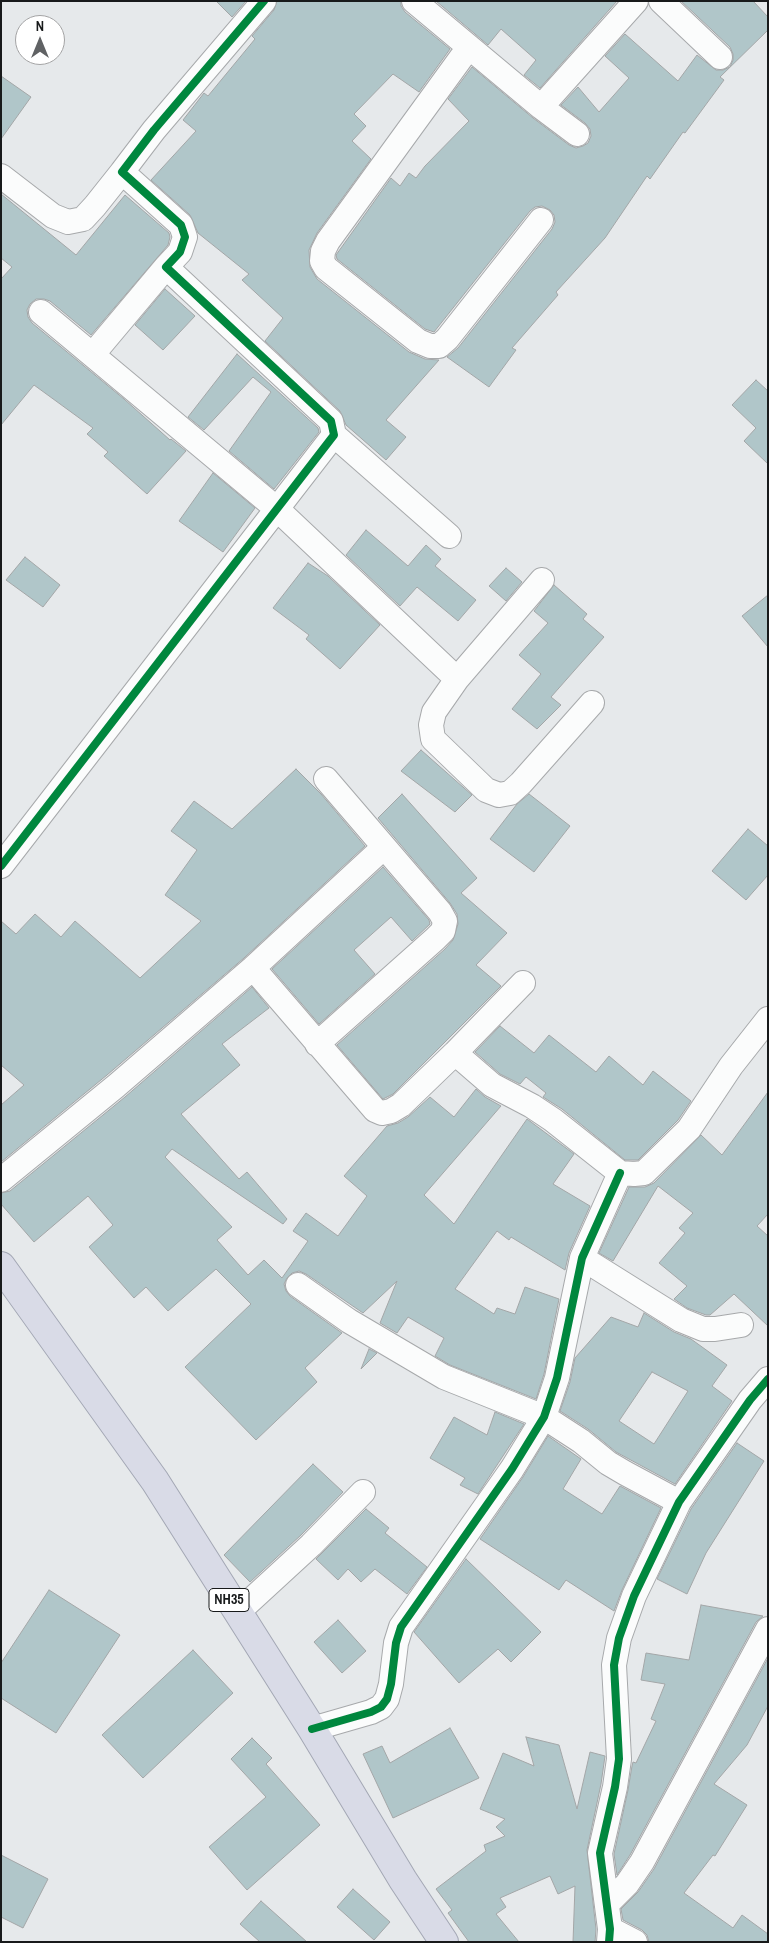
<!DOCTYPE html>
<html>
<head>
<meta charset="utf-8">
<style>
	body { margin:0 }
	#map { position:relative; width:769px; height:1943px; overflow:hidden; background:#e6e9eb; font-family:"Archivo Narrow",sans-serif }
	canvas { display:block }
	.frame { position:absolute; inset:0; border:2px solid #181a1b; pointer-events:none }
	.north { position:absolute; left:15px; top:15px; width:50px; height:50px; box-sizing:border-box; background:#fff; border:1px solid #a3a3a4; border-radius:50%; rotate:0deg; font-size:14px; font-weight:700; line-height:20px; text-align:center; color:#181a1b }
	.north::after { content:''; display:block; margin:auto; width:18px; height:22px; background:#606264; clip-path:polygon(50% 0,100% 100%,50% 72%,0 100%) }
</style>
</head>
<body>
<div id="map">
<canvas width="769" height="1943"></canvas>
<div class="frame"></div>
<div class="north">N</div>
</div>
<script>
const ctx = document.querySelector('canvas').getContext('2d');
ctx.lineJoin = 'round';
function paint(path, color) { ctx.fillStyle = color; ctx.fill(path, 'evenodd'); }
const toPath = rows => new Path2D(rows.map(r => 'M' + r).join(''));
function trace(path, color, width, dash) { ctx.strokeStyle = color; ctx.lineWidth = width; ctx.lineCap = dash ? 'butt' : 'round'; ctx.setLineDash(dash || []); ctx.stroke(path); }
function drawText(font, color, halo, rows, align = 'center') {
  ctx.font = font + ' "Archivo Narrow",sans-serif'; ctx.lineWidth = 4; ctx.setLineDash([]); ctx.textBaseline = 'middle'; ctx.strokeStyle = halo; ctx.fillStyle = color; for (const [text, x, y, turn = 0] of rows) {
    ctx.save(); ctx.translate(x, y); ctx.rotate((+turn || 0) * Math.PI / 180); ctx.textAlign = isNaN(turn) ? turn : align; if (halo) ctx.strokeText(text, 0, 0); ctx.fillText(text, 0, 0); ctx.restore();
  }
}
const building = toPath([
	[216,1,246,1,232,17,216,1],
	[277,1,401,1,401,6,405,12,450,49,419,92,393,74,354,114,366,126,352,141,371,159,317,233,309,250,310,267,317,279,409,352,425,359,439,360,386,420,406,437,386,460,346,425,340,411,265,341,283,318,242,280,249,274,198,233,190,215,151,180,196,131,183,120,204,93,208,96,255,39,252,36,274,10,277,1],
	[436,1,617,1,540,88,524,75,536,60,501,29,488,45,436,1],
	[681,1,753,1,768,17,768,30,720,77,724,80,685,133,683,132,650,179,647,176,605,238,556,292,558,295,512,348,516,350,489,387,447,357,458,348,552,229,555,222,554,215,550,210,542,206,535,207,530,211,434,332,425,329,337,259,336,255,391,178,400,186,409,173,416,178,425,166,469,121,448,99,472,67,533,118,569,145,576,148,583,146,588,143,591,136,590,129,585,123,561,105,578,87,599,112,629,78,605,56,625,34,678,81,697,55,716,70,723,70,730,67,733,60,733,54,730,47,681,1],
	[1,76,31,97,1,139,1,76],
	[1,194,76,255,125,195,169,233,170,237,168,245,91,335,50,301,44,299,36,299,30,304,27,310,28,317,32,323,124,399,170,440,171,439,186,451,147,494,104,456,108,452,87,434,93,428,34,385,1,425,1,279,12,267,1,258,1,194],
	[165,289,195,316,163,350,135,325,165,289],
	[237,354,318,428,319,432,274,489,229,451,271,392,253,377,204,430,188,417,237,354],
	[756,380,768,391,768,464,744,441,756,428,732,405,756,380],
	[213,473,255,508,223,552,179,521,213,473],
	[366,530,408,566,426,545,441,559,435,566,476,600,458,621,417,587,400,606,346,555,366,530],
	[25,557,60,585,43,607,6,580,25,557],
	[308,563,328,576,380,625,340,669,306,639,309,635,273,608,308,563],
	[506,568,522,582,506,601,489,586,506,568],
	[554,585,587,614,583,619,604,637,551,697,561,705,537,729,512,709,541,674,519,655,548,623,534,611,554,585],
	[768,595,768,647,742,616,768,595],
	[421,750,472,795,455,812,401,771,421,750],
	[296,769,321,794,365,846,244,958,107,1075,1,1162,1,1105,24,1085,1,1065,1,921,16,934,35,914,61,937,75,921,140,978,201,921,165,895,197,850,171,831,194,801,232,829,296,769],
	[402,794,477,878,461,893,507,933,476,965,501,986,393,1094,383,1099,337,1045,445,949,453,940,458,924,457,914,450,903,378,818,402,794],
	[529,794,570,826,534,872,490,839,517,804,529,794],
	[748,829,768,846,768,875,746,900,712,871,748,829],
	[383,867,429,920,430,924,412,941,391,917,354,950,375,974,319,1024,272,969,383,867],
	[252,987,269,1008,222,1044,240,1065,181,1114,239,1179,247,1172,287,1219,283,1224,172,1149,165,1157,232,1227,217,1240,248,1275,264,1260,282,1278,308,1241,293,1231,306,1213,338,1236,367,1196,344,1176,387,1126,398,1123,408,1117,430,1097,454,1117,476,1089,485,1097,501,1106,424,1195,454,1224,527,1119,574,1154,553,1184,590,1206,569,1253,565,1270,511,1237,509,1240,497,1231,455,1289,494,1314,497,1308,515,1314,525,1287,559,1299,544,1374,536,1399,450,1365,435,1356,444,1338,408,1317,397,1333,380,1323,397,1281,363,1313,306,1274,299,1271,292,1273,287,1278,284,1284,286,1291,290,1296,342,1333,305,1368,317,1382,256,1440,185,1367,251,1304,216,1269,168,1311,146,1287,134,1298,89,1247,113,1225,88,1196,34,1242,1,1204,1,1193,10,1191,125,1097,252,987],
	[500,1026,534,1053,549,1035,596,1072,609,1056,643,1085,653,1071,691,1101,678,1120,638,1160,625,1160,562,1109,543,1097,546,1093,526,1077,520,1084,500,1074,475,1052,500,1026],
	[768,1092,768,1214,757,1226,768,1236,768,1326,734,1294,710,1315,706,1315,687,1308,674,1299,687,1286,659,1263,685,1233,679,1228,693,1213,658,1186,613,1261,599,1253,629,1187,645,1187,654,1183,701,1135,722,1155,768,1092],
	[644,1313,674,1332,691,1339,727,1365,712,1386,732,1401,675,1484,616,1452,588,1429,560,1411,570,1382,575,1358,611,1317,638,1327,644,1313],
	[652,1372,688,1391,654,1444,619,1421,652,1372],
	[369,1349,377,1353,361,1369,369,1349],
	[495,1412,524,1424,478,1494,460,1485,465,1478,430,1458,454,1417,487,1435,495,1412],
	[548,1436,581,1459,563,1489,602,1514,620,1486,661,1508,622,1590,614,1611,566,1580,559,1590,480,1539,523,1477,548,1436],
	[737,1443,764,1461,706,1553,687,1594,657,1579,691,1509,737,1443],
	[313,1464,343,1492,301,1535,250,1582,224,1555,313,1464],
	[366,1509,389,1528,385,1533,427,1567,407,1594,375,1569,361,1582,348,1569,338,1580,316,1559,366,1509],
	[466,1559,541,1632,511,1662,498,1649,459,1683,414,1632,466,1559],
	[49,1590,120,1635,56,1733,1,1698,1,1663,49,1590],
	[701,1605,763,1616,756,1622,630,1855,617,1875,614,1854,628,1790,632,1766,633,1762,636,1763,656,1721,651,1719,665,1684,641,1680,646,1653,689,1660,701,1605],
	[338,1620,366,1651,342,1673,314,1642,338,1620],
	[193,1650,233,1693,143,1778,102,1735,193,1650],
	[768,1658,768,1706,747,1745,714,1784,747,1805,715,1856,713,1855,684,1893,733,1928,742,1915,768,1934,768,1942,649,1942,647,1935,642,1930,623,1920,621,1909,638,1892,654,1869,768,1658],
	[450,1728,479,1778,393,1818,363,1754,382,1746,390,1763,450,1728],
	[526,1737,559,1745,577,1809,590,1752,605,1756,601,1784,587,1850,596,1929,595,1942,573,1942,575,1886,558,1894,550,1876,500,1898,506,1907,496,1914,519,1942,469,1942,448,1913,452,1910,436,1889,486,1851,484,1845,505,1836,496,1827,505,1819,480,1809,503,1753,534,1766,526,1737],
	[252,1738,272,1758,266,1764,320,1825,247,1890,209,1847,266,1797,231,1759,252,1738],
	[1,1855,48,1879,23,1928,1,1917,1,1855],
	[353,1889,390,1922,374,1940,337,1907,353,1889],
	[261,1901,307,1942,260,1942,240,1924,261,1901]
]);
const street = toPath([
	[414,1,541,107,577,134],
	[661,1,720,57],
	[469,47,328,241,323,251,322,261,326,268,418,341,430,346,439,346,447,339,541,220],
	[541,107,636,1],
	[1,176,53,216,68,222,83,219,95,206,122,172],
	[41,312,277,509,457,679],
	[93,354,166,267],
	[334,435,449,536],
	[542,580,457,679,434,712,431,725,433,739,486,790,499,795,510,793,521,783,592,703],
	[1,866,334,435,331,421,166,267,180,252,185,237,181,225,122,172,154,130,264,1],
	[253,968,375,1110,382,1113,391,1111,401,1105,455,1053,523,983],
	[317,1044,435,939,443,931,445,921,440,912,326,779],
	[455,1053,492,1085,532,1106,553,1120,620,1173,634,1174,644,1173,689,1129,731,1066,768,1019],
	[1,1180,116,1086,253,968,383,848],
	[582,1258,681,1320,703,1329,715,1329,741,1325],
	[298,1285,349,1321,444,1377,544,1417,581,1441,608,1463,625,1473,679,1502],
	[237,1613,311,1545,363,1492],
	[312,1729,371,1712,381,1707,387,1699,391,1684,396,1643,401,1627,512,1469,544,1417,557,1378,582,1258,620,1173],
	[607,1904,627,1884,642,1862,768,1629],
	[610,1929,635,1942],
	[609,1942,610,1929,600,1853,615,1787,619,1759,614,1665,619,1638,634,1596,679,1502,750,1400,768,1379]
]);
const highway = toPath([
	[1,1266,155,1481,312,1729,403,1880,444,1942]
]);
const cycleway = toPath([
	[1,866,334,435,331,421,166,267,180,252,185,237,181,225,122,172,154,130,264,1],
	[312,1729,371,1712,381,1707,387,1699,391,1684,396,1643,401,1627,512,1469,544,1417,557,1378,582,1258,620,1173],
	[609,1942,610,1929,600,1853,615,1787,619,1759,614,1665,619,1638,634,1596,679,1502,750,1400,768,1379]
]);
const shields = [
	[229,1600,40]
];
const shieldNames = [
	["NH35",229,1600]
];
paint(building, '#b0c6c9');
trace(building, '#a3a6a7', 1);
trace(street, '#a7a9ab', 26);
trace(highway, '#a3a7b4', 30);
trace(street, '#fbfcfc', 24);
trace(highway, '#d9dbe7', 28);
trace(cycleway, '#00873e', 8);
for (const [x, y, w] of shields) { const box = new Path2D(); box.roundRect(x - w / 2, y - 11.5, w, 23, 4); ctx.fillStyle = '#fff'; ctx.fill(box); trace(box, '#181a1b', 1); }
drawText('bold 14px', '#181a1b', null, shieldNames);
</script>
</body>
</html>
